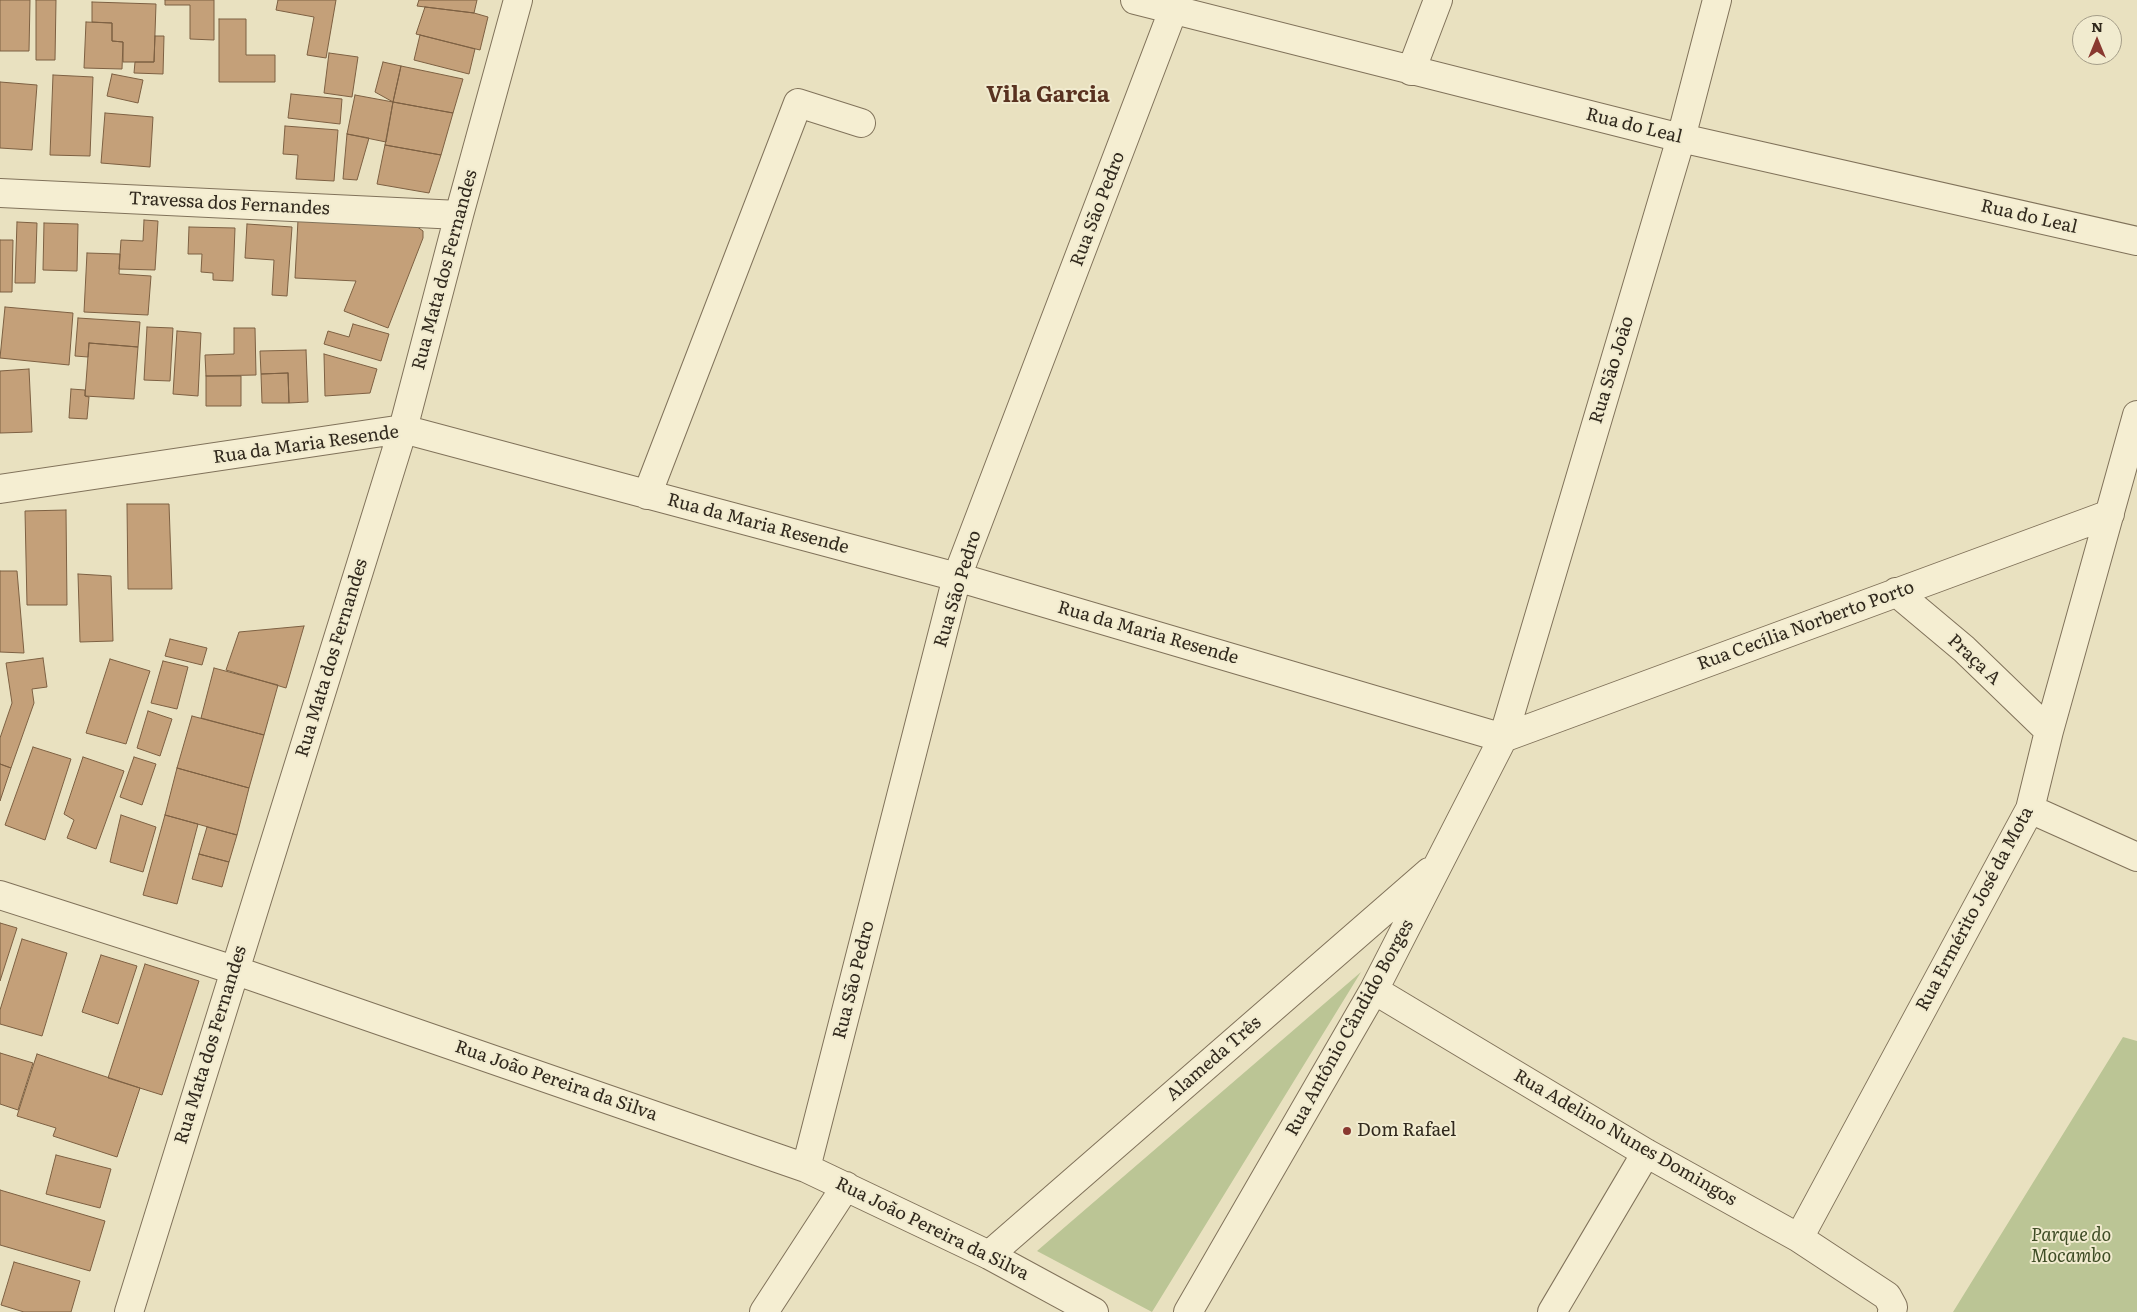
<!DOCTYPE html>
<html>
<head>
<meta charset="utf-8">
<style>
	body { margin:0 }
	#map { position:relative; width:2137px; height:1312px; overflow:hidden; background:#e9e1c0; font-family:Literata,serif }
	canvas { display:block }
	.north { position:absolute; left:2072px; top:15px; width:50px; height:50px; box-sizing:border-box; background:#f1ebcf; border:1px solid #a49d88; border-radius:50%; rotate:0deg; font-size:14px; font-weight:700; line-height:20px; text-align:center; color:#31291d }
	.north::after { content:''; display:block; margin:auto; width:18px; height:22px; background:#893930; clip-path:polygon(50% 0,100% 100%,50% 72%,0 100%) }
</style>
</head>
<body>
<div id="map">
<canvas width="2137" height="1312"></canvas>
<div class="north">N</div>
</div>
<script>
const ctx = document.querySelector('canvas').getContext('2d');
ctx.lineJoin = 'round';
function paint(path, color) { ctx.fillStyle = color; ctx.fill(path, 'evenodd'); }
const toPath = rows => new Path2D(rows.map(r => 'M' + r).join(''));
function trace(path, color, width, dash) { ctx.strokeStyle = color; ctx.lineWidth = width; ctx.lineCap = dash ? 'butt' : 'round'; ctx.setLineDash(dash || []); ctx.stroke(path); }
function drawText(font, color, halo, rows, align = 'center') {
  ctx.font = font + ' Literata,serif'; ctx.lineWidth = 4; ctx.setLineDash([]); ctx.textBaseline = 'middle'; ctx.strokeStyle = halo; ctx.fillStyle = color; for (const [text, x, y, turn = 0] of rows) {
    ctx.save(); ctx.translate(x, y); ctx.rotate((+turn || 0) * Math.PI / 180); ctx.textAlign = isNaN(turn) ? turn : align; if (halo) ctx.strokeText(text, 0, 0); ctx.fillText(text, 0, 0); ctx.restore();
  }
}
const green = toPath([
	[1361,972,1152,1312,1037,1251],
	[2123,1037,2137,1041,2137,1312,1953,1312]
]);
const building = toPath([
	[0,0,30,0,29,51,0,51,0,0],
	[36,0,56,0,55,60,36,60,36,0],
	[165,0,214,0,214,40,190,39,190,5,165,5,165,0],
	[278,0,336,0,326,58,307,55,314,17,276,10,278,0],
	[419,0,477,0,474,13,417,6,419,0],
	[92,2,156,4,154,62,123,62,123,42,112,41,112,23,92,22,92,2],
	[425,7,474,13,488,17,480,50,416,34,425,7],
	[219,19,246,19,246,55,275,55,275,82,219,82,219,19],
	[86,22,112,23,112,41,123,42,122,69,84,68,86,22],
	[420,35,475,49,469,74,414,60,420,35],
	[155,36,164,36,163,74,134,73,135,62,154,62,155,36],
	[329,53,358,57,352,97,324,93,329,53],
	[383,62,401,66,393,102,375,92,383,62],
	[401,66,463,79,453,113,393,102,401,66],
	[112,74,143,80,138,103,107,96,112,74],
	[53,75,93,77,90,156,50,155,53,75],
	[0,82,37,85,32,150,0,148,0,82],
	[291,94,342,99,340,124,288,118,291,94],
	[355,95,393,102,386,142,347,134,355,95],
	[393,102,453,113,441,155,385,145,393,102],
	[105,113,153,117,150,167,101,163,105,113],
	[285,126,338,130,334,181,296,179,298,155,283,154,285,126],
	[347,134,369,138,357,180,343,179,347,134],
	[385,145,441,155,429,193,377,184,385,145],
	[144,220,158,221,155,270,119,269,121,240,143,241,144,220],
	[298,220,416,226,423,231,423,238,388,328,344,311,356,281,295,278,298,220],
	[17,222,37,223,35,283,15,283,17,222],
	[44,223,78,224,77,271,43,270,44,223],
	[247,224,292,227,287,296,272,295,274,260,245,258,247,224],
	[189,227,235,228,233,281,213,280,213,273,201,272,202,254,188,254,189,227],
	[0,240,13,240,12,292,0,292,0,240],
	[87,253,120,254,119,274,151,276,148,315,84,312,87,253],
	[5,307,73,313,69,365,0,358,5,307],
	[78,318,140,322,138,347,89,343,88,357,75,356,78,318],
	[353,324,389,334,381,361,324,344,328,331,349,337,353,324],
	[147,327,173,328,170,381,144,380,147,327],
	[234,328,255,328,256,375,206,376,205,355,234,354,234,328],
	[177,331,201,333,198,396,173,394,177,331],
	[89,343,138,347,134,399,85,396,89,343],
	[306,350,308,402,289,403,288,373,261,374,260,351,306,350],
	[324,354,377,369,370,393,325,396,324,354],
	[29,369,32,432,0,433,0,371,29,369],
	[288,373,289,403,262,403,261,374,288,373],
	[206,376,241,376,241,406,206,406,206,376],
	[71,389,85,390,85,396,89,397,87,419,69,418,71,389],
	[127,504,169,504,172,589,128,589,127,504],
	[66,510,67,605,27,605,25,511,66,510],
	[0,571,17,571,24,653,0,652,0,571],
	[78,574,111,576,113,641,80,642,78,574],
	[304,626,286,688,226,670,239,632,304,626],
	[170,639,207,648,202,665,165,656,170,639],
	[43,658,47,687,32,689,34,703,11,768,0,764,0,738,12,703,6,663,43,658],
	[110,659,150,671,126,744,86,733,110,659],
	[163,661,188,667,177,709,151,703,163,661],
	[214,668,278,685,264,735,201,718,214,668],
	[148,711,172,719,160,756,137,748,148,711],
	[192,716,264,735,249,788,177,768,192,716],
	[33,747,71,759,45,840,5,825,33,747],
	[83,757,124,771,96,849,67,838,74,820,64,814,83,757],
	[134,757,156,764,142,805,120,797,134,757],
	[0,764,11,768,0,801,0,764],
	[177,768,249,788,237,835,165,815,177,768],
	[121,815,156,827,143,872,110,862,121,815],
	[165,815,198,824,177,904,143,895,165,815],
	[207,827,237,835,229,862,199,854,207,827],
	[199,854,229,862,222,887,192,879,199,854],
	[0,923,17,928,0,981,0,923],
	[22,939,67,953,42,1036,0,1024,0,1010,22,939],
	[101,955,137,966,118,1024,82,1012,101,955],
	[145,964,199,981,162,1095,108,1078,145,964],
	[0,1053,33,1063,18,1110,0,1104,0,1053],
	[37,1054,140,1088,117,1157,53,1136,56,1128,17,1116,37,1054],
	[56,1155,111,1169,100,1208,46,1194,56,1155],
	[0,1190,105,1221,90,1271,0,1245,0,1190],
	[14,1262,80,1281,71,1312,24,1312,1,1305,14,1262]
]);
const street = toPath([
	[1135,0,1681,138,2137,241],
	[1411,71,1438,0],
	[0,193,459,215],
	[0,489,403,429,957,577,1503,738],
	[647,495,798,103,861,123],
	[1896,592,1964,649,2049,731],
	[1503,738,2110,514],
	[2030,809,2137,857],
	[0,895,234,970,806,1168,989,1255,1094,1312],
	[1374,990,1646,1153,1799,1238,1887,1296,1893,1307,1892,1312],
	[806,1168,957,577,1177,0],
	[1799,1238,2030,809,2049,731,2137,415],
	[989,1255,1429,872],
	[129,1312,403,429,459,215,518,0],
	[764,1312,846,1186],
	[1188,1312,1374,990,1503,738,1681,138,1717,0],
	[1552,1312,1646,1153]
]);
const markers = [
	[1347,1131,5,"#893930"]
];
const streetNames = [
	["Rua do Leal",1634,126,14],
	["Travessa dos Fernandes",229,204,3],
	["Rua São Pedro",1098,209,-69],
	["Rua do Leal",2029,217,13],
	["Rua Mata dos Fernandes",445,270,-75],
	["Rua São João",1612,370,-73],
	["Rua da Maria Resende",306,445,-8],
	["Rua da Maria Resende",758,524,15],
	["Rua São Pedro",958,589,-73],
	["Rua Cecília Norberto Porto",1806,626,-20],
	["Rua da Maria Resende",1148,633,16],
	["Rua Mata dos Fernandes",332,658,-73],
	["Praça A",1974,660,43],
	["Rua Ermérito José da Mota",1975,909,-62],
	["Rua São Pedro",854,980,-76],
	["Rua Antônio Cândido Borges",1350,1028,-61],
	["Rua Mata dos Fernandes",211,1045,-73],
	["Alameda Três",1214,1059,-41],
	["Rua João Pereira da Silva",556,1081,19],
	["Rua Adelino Nunes Domingos",1625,1138,30],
	["Rua João Pereira da Silva",932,1229,26]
];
const poiNames = [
	["Dom Rafael",1357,1131]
];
const parkNames = [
	["Parque do",2071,1236],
	["Mocambo",2071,1257]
];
const districtNames = [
	["Vila Garcia",1048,96]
];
paint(green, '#bbc595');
paint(building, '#c4a079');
trace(building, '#7d6042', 1);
trace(street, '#80725a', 30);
trace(street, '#f5eed2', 28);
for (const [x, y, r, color] of markers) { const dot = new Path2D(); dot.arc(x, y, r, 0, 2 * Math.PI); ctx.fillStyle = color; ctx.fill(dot); trace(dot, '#f1ebcf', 2); }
drawText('18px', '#31291d', '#f1ebcf', streetNames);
drawText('18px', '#31291d', '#f1ebcf', poiNames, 'left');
drawText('italic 18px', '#3e4c25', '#f1ebcf', parkNames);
drawText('bold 22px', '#593220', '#f1ebcf', districtNames);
</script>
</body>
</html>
